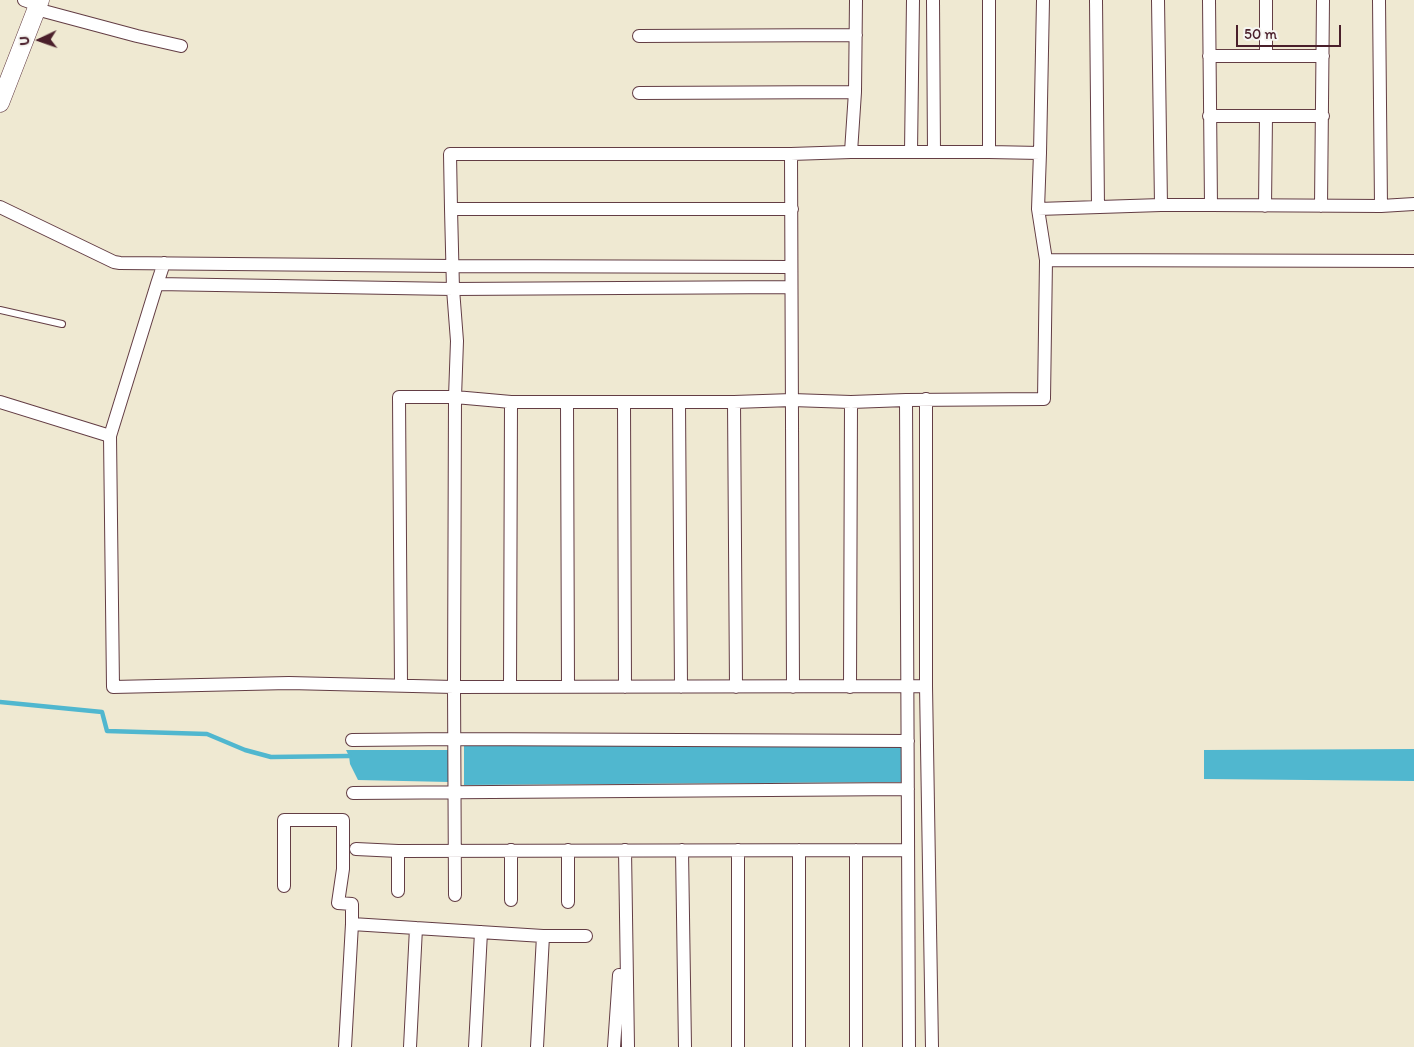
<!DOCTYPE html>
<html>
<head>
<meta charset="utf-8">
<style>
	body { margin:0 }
	#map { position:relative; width:1414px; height:1047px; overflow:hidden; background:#efe9d2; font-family:Itim,sans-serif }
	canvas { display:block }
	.north { position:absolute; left:15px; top:15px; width:50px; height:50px; -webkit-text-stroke:4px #f6f6f2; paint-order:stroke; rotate:267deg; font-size:14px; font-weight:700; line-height:20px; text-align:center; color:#4a1f2b }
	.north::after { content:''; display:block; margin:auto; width:18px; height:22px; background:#4a1f2b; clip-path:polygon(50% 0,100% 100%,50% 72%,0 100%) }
	.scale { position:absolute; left:1236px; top:25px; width:105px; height:22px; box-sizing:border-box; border:2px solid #4a1f2b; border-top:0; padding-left:6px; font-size:15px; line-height:18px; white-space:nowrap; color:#4a1f2b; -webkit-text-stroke:4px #f6f6f2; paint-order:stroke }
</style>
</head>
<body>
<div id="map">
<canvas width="1414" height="1047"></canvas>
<div class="north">U</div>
<div class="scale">50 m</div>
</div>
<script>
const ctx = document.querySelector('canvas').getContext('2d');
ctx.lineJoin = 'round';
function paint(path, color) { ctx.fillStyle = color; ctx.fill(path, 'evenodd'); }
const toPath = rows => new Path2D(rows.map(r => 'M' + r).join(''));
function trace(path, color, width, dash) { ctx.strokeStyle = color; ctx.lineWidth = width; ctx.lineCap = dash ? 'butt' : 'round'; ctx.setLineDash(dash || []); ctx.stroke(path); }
const water = toPath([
	[464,745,903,746,903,782,464,785],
	[1414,749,1414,781,1204,779,1204,750],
	[346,750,448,750,449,782,358,780,350,764,349,756]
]);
const stream = toPath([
	[0,702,102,712,107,731,207,734,245,750,271,757,349,756]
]);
const lane = toPath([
	[0,310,62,324]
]);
const street = toPath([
	[24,0,38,5],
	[1096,0,1098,207],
	[1158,0,1161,205],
	[1266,0,1266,56],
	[1379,0,1381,206],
	[36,9,137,36,181,46],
	[639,36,856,35],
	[1209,56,1323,56],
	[639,93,855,92],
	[1209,116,1323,116],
	[851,152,911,152,913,0],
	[911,152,934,152,933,0],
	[934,152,989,152,989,0],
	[989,152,1040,153,1043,0],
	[791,154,793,687],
	[1211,205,1381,206,1414,204],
	[1265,206,1266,116],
	[1321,206,1323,0],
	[0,207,114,262,120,263,452,266,791,267],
	[451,209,450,154,791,154,851,152,855,92,856,0],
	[1038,209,1161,205,1211,205,1209,0],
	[1046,260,1414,261],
	[164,263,157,284,453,289,791,287],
	[157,284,110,436,113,687,289,683,454,687,926,686,926,399],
	[906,400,1044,399,1046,260,1038,209,1040,153],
	[0,402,110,436],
	[734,402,736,687],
	[567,403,568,687],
	[624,403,625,687],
	[679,403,681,687],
	[401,685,399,397,455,397,511,402,734,402,792,400,851,402,906,400,909,1047],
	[510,686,511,402],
	[926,686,932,1047],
	[850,687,851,402],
	[352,740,454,739,908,741],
	[353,793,908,789],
	[356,849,398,851,908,850],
	[511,850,511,900],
	[568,850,568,902],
	[625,850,628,1047],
	[682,850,685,1047],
	[738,850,738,1047],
	[799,850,799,1047],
	[856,850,856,1047],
	[398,851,398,891],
	[284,886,284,820,343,820,343,869,338,903,352,904,352,924],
	[455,895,454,687,455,397,457,341,453,289,451,209,792,209],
	[345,1047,352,924,543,936],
	[410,1047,416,928],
	[475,1047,481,932],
	[537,1047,543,936,586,936],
	[614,1047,619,975]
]);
const secondary = toPath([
	[0,103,40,0]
]);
paint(water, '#50b7cf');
trace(stream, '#50b7cf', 4.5);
trace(lane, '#633d44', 8);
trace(street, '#633d44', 14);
trace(secondary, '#633d44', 19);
trace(lane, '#fff', 6);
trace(street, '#fff', 12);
trace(secondary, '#fff', 18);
</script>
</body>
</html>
